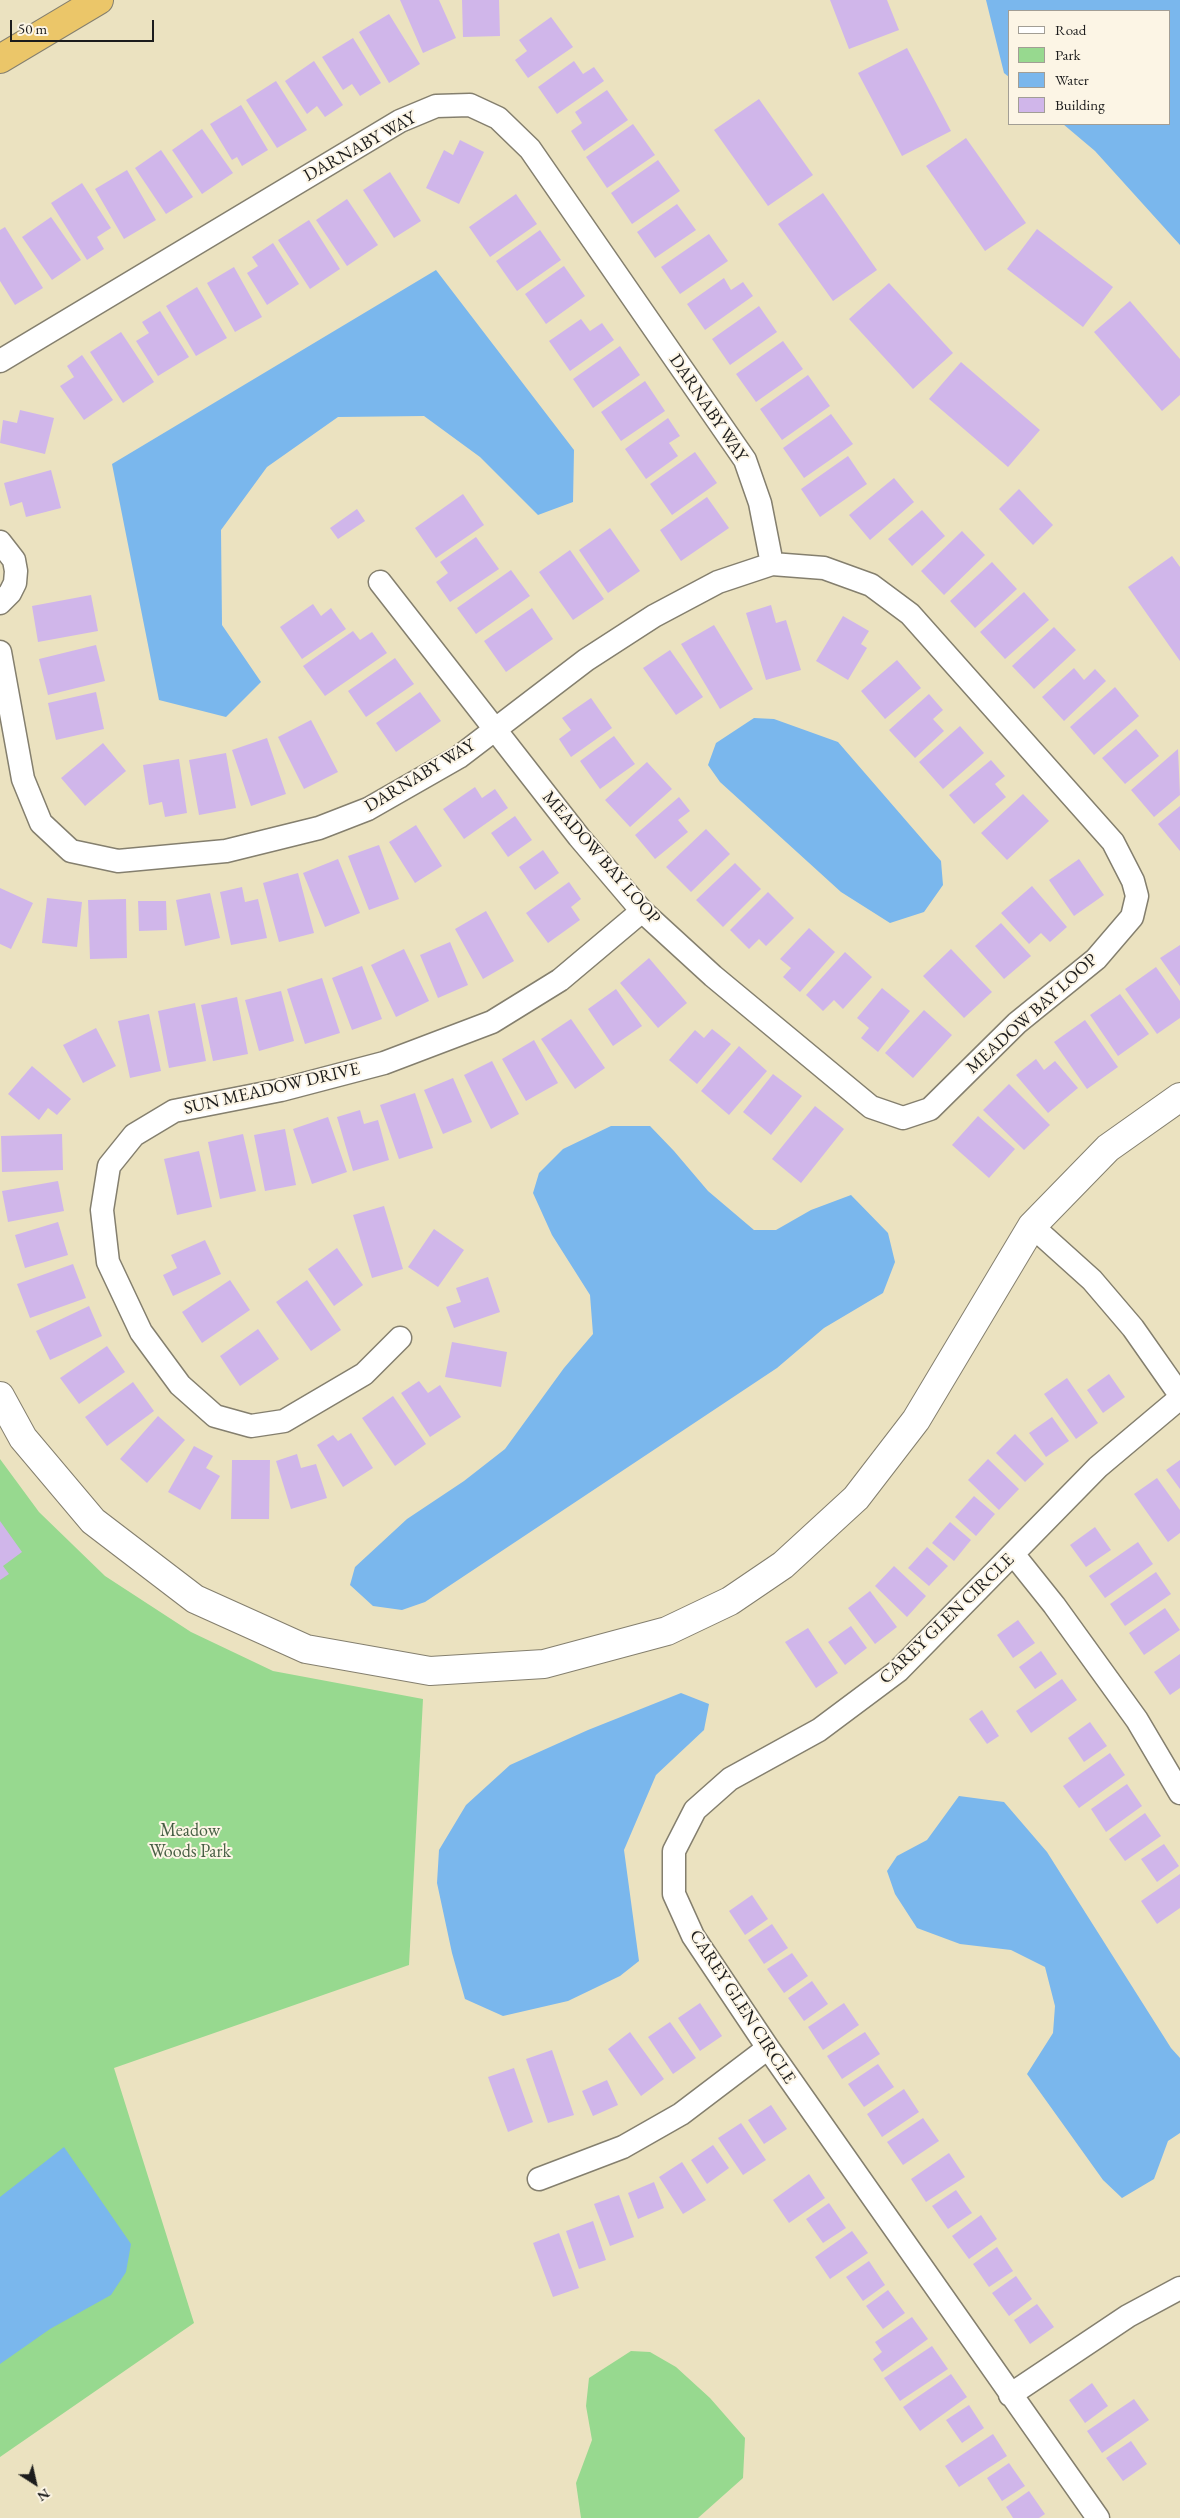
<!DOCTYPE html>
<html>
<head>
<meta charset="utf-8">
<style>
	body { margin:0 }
	#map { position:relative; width:1180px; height:2518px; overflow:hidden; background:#ebe2c0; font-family:"EB Garamond",serif }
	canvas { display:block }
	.legend { position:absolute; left:1008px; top:10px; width:162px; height:115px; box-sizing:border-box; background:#fcf5e5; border:1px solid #a29e95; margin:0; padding:6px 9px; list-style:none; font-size:15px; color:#1c1c1c }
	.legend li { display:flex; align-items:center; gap:10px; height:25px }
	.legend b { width:25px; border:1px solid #a29e95 }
	.north { position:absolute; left:10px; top:2458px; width:50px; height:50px; -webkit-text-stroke:4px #fcf5e5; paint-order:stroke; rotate:145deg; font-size:14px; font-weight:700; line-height:20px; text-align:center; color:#1c1c1c }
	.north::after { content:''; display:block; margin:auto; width:18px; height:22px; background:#1c1c1c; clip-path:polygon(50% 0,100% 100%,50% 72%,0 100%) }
	.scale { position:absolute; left:10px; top:20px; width:144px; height:22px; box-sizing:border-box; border:2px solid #1c1c1c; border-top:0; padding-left:6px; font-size:15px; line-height:18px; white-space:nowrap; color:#1c1c1c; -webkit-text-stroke:4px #fcf5e5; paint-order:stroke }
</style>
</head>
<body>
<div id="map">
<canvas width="1180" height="2518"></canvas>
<ul class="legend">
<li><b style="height:6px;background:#fff"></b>Road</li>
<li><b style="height:14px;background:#97d98f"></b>Park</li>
<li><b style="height:14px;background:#7ab7ed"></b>Water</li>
<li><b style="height:14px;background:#d0b6ea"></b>Building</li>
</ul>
<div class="north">N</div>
<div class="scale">50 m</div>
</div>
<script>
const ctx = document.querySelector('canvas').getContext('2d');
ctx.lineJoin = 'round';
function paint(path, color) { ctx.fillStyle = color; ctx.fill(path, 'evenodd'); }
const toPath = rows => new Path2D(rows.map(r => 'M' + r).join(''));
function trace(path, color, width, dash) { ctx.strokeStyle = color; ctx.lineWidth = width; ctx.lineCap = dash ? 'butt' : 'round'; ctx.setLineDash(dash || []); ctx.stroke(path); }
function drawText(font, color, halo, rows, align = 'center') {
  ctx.font = font + ' "EB Garamond",serif'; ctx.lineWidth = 4; ctx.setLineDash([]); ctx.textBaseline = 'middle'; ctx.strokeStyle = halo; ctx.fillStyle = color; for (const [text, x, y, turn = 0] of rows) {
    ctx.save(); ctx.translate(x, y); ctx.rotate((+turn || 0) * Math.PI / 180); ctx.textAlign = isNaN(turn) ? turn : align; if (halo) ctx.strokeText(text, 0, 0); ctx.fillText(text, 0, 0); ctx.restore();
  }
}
const green = toPath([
	[0,1459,39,1512,105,1576,191,1632,273,1671,423,1699,409,1965,114,2068,194,2323,0,2457],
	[631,2351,650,2352,676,2367,710,2398,745,2438,743,2478,698,2518,581,2518,576,2483,592,2440,586,2406,589,2378]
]);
const water = toPath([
	[986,0,1180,0,1180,245,1095,151,1063,124,1169,124,1169,11,1009,11,1009,77,1004,73],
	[436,270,574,450,573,502,538,515,480,457,424,416,338,417,267,467,221,530,222,625,261,682,226,717,159,700,112,464],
	[754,718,774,719,838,742,941,861,943,885,924,912,890,923,841,892,720,782,708,765,716,743],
	[611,1126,650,1126,674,1151,708,1191,754,1230,776,1230,811,1210,851,1195,888,1233,895,1262,883,1293,824,1328,777,1368,425,1602,402,1610,373,1606,350,1585,355,1567,407,1519,464,1481,505,1449,564,1368,593,1334,590,1295,552,1235,533,1193,539,1173,563,1149],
	[681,1693,709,1704,704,1730,656,1775,624,1850,639,1961,620,1976,568,2001,503,2016,465,1999,452,1953,437,1883,439,1850,466,1805,510,1765,588,1730],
	[959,1796,1004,1802,1047,1852,1171,2048,1180,2058,1180,2133,1168,2141,1154,2179,1122,2198,1103,2180,1027,2074,1053,2033,1055,2006,1045,1967,1011,1950,960,1944,917,1928,895,1894,887,1871,897,1856,927,1840],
	[64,2147,131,2244,126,2272,111,2295,50,2329,0,2364,0,2197]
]);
const building = toPath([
	[400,0,439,0,456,38,423,53],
	[462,0,499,0,500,36,463,37],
	[830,0,887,0,899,30,849,49],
	[389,14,420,64,389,83,359,32],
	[551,17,573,47,528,78,515,60,527,51,519,40],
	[353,38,381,83,360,96,352,84,343,90,322,57],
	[907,48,951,131,902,156,858,73],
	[314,61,343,105,325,117,317,106,307,114,285,81],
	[574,61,583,74,594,67,604,81,557,114,538,87],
	[276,81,307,130,277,148,246,100],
	[607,90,628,120,584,151,571,131,582,123,575,112],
	[759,99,813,175,768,206,714,130],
	[241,105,268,150,242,166,237,157,232,160,210,124],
	[633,124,655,155,607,188,586,157],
	[202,129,233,173,202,194,172,150],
	[966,138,1026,223,985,251,926,166],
	[460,140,484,152,459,204,426,188,444,150,453,155],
	[161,150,193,197,166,214,135,168],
	[658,160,680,191,632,224,611,193],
	[127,170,156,220,124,239,95,189],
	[390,172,421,221,394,238,363,190],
	[82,183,111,228,97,237,104,249,87,260,51,203],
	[823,193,877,270,833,301,778,224],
	[516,194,537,224,490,257,469,227],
	[347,199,378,245,347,266,316,220],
	[677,204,696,230,655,258,637,232],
	[51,217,81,260,52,280,22,237],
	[309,220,340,269,310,289,278,240],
	[5,227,43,288,15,305,0,281,0,230],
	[1037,229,1113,287,1083,327,1007,269],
	[540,230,561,260,517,291,496,261],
	[709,234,728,261,680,294,661,267],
	[273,243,299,284,267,305,247,273,258,266,252,257],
	[564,266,585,296,546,324,525,294],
	[234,267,262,317,235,332,207,283],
	[724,278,731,290,743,282,753,296,705,330,687,304],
	[889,283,953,353,913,389,849,319],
	[197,287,227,338,196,356,166,306],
	[1130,301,1180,359,1180,395,1162,411,1094,332],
	[759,306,777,332,730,365,712,339],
	[160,311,189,357,158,376,136,341,149,333,142,322],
	[581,319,590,331,602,323,614,340,570,371,549,341],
	[121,332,154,382,123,403,90,352],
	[783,341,803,369,756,402,736,374],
	[620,346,640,375,593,408,573,379],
	[82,355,113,400,84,420,60,386,74,377,67,366],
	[961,362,1040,430,1008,467,929,399],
	[808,375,830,406,782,440,760,409],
	[645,381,665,411,621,441,601,412],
	[20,410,54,418,45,454,0,443,3,420,17,423],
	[831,414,853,444,804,478,783,448],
	[668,418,680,436,669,443,678,456,646,479,625,449],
	[695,452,717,483,672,515,650,484],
	[848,456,867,484,820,517,801,489],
	[51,470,61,508,26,517,22,502,10,506,4,483],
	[894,478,914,502,870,540,849,515],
	[1019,489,1053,525,1033,545,999,509],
	[463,494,484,525,436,558,415,528],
	[707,497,729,528,681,561,660,530],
	[357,509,365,521,338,539,330,528],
	[922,510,945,536,912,566,888,539],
	[610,528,640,571,608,593,579,550],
	[962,531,985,555,944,595,921,571],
	[476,537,499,569,450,602,436,582,448,573,440,562],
	[570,550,604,599,573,620,539,572],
	[1172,556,1180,567,1180,661,1128,587],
	[992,562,1017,589,975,628,950,601],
	[511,570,530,596,476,634,457,608],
	[1024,592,1049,620,1005,659,980,632],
	[91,595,98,631,38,642,32,606],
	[313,604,321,616,331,608,346,629,302,659,280,627],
	[771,605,776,623,786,620,801,670,766,680,746,613],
	[532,608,553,639,506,672,484,641],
	[843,616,869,631,861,644,867,648,848,680,816,661],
	[714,625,753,689,720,709,681,644],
	[1054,627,1076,650,1034,689,1012,666],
	[353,631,360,640,372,632,387,653,325,696,303,666],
	[96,645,105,681,48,695,39,659],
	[670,650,703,697,676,715,643,668],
	[395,658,414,684,366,717,348,691],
	[897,660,921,688,885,719,861,691],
	[1074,668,1084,680,1095,669,1106,681,1064,721,1042,697],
	[1115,687,1139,716,1094,755,1070,727],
	[96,692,104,729,56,740,48,703],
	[420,692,441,721,396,752,376,723],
	[929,694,943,710,933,719,944,731,915,758,889,730],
	[591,698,612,728,571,757,559,739,571,730,562,718],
	[311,720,338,772,304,789,278,737],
	[960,726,984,753,943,789,919,762],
	[1136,729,1159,756,1125,784,1102,758],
	[614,736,635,764,600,789,580,761],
	[267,738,286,794,251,806,232,750],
	[103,743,126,771,85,806,61,778],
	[1178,749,1180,795,1154,817,1131,790],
	[226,753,236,808,199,815,189,760],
	[179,759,187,813,165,817,162,802,149,805,143,765],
	[991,760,1005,776,995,784,1006,797,974,824,949,795],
	[647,762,672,789,630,827,605,800],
	[475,787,482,798,495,789,508,808,464,839,443,809],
	[1023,794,1049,821,1007,860,981,833],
	[679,797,690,811,678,820,688,832,655,859,635,835],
	[1180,806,1180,851,1158,824],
	[515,816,532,840,508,857,491,833],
	[416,825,442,866,415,883,389,842],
	[706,829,730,854,691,892,666,867],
	[379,845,399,899,369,910,348,856],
	[543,850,559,873,535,890,519,867],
	[338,859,360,913,325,927,303,873],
	[1079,859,1104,895,1074,916,1049,880],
	[735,863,761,889,723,927,696,900],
	[298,873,314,933,279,942,263,883],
	[569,882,581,899,571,907,580,920,548,943,526,913],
	[1032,886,1067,927,1050,942,1041,933,1029,944,1001,913],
	[242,887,245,902,258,899,267,938,231,945,220,892],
	[0,888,33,903,11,949,0,944],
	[768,892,794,918,766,946,759,939,749,949,730,930],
	[210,893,220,938,185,946,176,900],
	[47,898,82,902,77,947,42,943],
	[126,899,127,958,90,959,88,900],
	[138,901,166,901,167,930,139,931],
	[486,911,514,961,483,979,455,929],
	[1001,923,1031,956,1004,979,975,946],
	[809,928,835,952,800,992,783,977,791,968,780,959],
	[450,942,468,985,438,998,420,955],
	[1180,945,1180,986,1160,958],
	[404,949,429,1001,396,1017,371,965],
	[951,949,992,992,964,1018,923,976],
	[845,952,872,977,843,1009,834,1000,823,1011,806,995],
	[649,958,687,1003,658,1028,620,983],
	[362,966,382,1019,352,1030,332,978],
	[1156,967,1180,1001,1180,1018,1157,1034,1125,989],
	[322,978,340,1033,305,1044,287,989],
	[882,988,910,1011,878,1052,861,1038,869,1028,857,1018],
	[616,989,642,1026,613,1046,588,1009],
	[281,991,294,1041,259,1051,245,1000],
	[1120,994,1149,1034,1118,1056,1090,1015],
	[237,997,248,1054,213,1061,201,1005],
	[195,1003,206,1061,169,1068,158,1011],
	[924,1010,952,1035,913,1078,885,1053],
	[149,1014,161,1071,130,1078,118,1021],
	[571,1019,605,1068,575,1089,541,1039],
	[1085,1020,1118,1067,1087,1089,1054,1042],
	[96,1028,116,1066,83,1083,63,1045],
	[712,1029,731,1044,697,1084,669,1060,695,1030,704,1038],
	[534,1040,558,1083,526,1101,502,1059],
	[739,1046,767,1071,729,1115,701,1091],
	[1036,1059,1044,1070,1055,1061,1078,1088,1048,1113,1016,1075],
	[492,1061,519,1114,491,1129,464,1075],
	[32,1066,71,1099,57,1115,48,1108,39,1120,8,1094],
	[773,1074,802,1096,771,1135,743,1112],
	[453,1078,472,1122,443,1134,424,1090],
	[1009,1084,1050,1125,1024,1150,983,1110],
	[415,1093,433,1148,399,1159,380,1105],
	[815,1106,844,1129,801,1183,772,1159],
	[360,1110,364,1124,378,1120,389,1160,353,1171,337,1117],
	[978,1116,1015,1149,989,1178,952,1145],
	[328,1117,347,1172,312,1184,293,1129],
	[285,1129,296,1185,265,1191,254,1135],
	[62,1134,63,1170,2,1172,1,1136],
	[243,1134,256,1191,220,1199,208,1142],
	[199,1151,212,1207,177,1215,164,1159],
	[58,1181,64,1211,8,1222,2,1191],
	[384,1206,403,1269,372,1278,353,1215],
	[58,1222,68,1255,25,1268,15,1235],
	[434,1229,464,1250,438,1287,408,1267],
	[205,1240,221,1274,173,1296,163,1275,177,1268,171,1255],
	[337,1248,363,1285,334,1306,308,1269],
	[73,1264,86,1298,30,1318,17,1284],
	[488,1277,500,1312,454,1328,446,1307,461,1302,456,1288],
	[230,1280,250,1310,202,1343,182,1312],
	[307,1280,341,1330,311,1351,276,1302],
	[89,1306,102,1336,50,1360,36,1331],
	[258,1329,279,1359,240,1386,220,1356],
	[452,1342,507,1352,501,1387,445,1377],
	[107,1346,125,1372,79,1404,60,1378],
	[1109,1374,1125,1397,1103,1413,1087,1390],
	[1067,1378,1098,1423,1076,1439,1044,1394],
	[419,1381,428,1393,440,1385,461,1417,430,1437,401,1393],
	[133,1382,154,1411,107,1446,85,1417],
	[393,1396,426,1444,395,1466,362,1418],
	[158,1416,185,1440,147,1483,120,1459],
	[1052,1417,1069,1441,1046,1457,1029,1433],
	[351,1433,373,1468,343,1487,317,1445,333,1435,338,1441],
	[1015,1434,1044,1464,1025,1482,996,1453],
	[194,1446,213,1456,206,1468,220,1476,200,1510,168,1492],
	[297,1454,301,1468,316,1464,327,1498,291,1509,276,1461],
	[988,1459,1019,1489,999,1510,968,1480],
	[232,1460,270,1460,269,1519,231,1519],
	[1180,1460,1180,1489,1166,1470],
	[1157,1478,1180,1510,1180,1533,1168,1542,1134,1494],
	[974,1496,995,1514,976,1536,955,1517],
	[0,1521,22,1552,3,1566,9,1574,0,1580],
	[950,1522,971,1540,954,1561,932,1543],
	[1095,1527,1111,1550,1086,1567,1070,1545],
	[1138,1542,1153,1564,1105,1598,1089,1576],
	[927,1547,948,1566,929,1586,908,1568],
	[894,1566,926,1596,907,1617,875,1586],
	[1156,1572,1171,1594,1125,1626,1110,1604],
	[870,1591,897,1627,875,1644,848,1608],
	[1165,1608,1180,1630,1144,1655,1129,1633],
	[1018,1620,1035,1643,1013,1658,997,1635],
	[851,1626,867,1648,845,1665,828,1642],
	[808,1628,838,1673,816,1688,785,1642],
	[1041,1651,1057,1674,1035,1689,1019,1667],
	[1180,1654,1180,1688,1170,1695,1154,1672],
	[1062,1679,1077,1700,1031,1733,1016,1711],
	[982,1710,999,1736,987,1744,969,1719],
	[1090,1722,1107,1746,1084,1762,1068,1738],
	[1110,1753,1125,1775,1079,1808,1063,1786],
	[1127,1784,1142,1806,1106,1832,1091,1809],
	[1145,1813,1161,1836,1125,1861,1109,1839],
	[1164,1844,1179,1866,1157,1882,1141,1859],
	[1180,1874,1180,1908,1157,1924,1141,1901],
	[752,1895,768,1919,745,1935,729,1911],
	[772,1924,788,1948,764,1964,748,1940],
	[792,1953,808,1976,784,1993,767,1969],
	[812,1981,828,2004,804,2021,788,1998],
	[700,2003,722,2036,700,2051,678,2018],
	[844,2003,859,2025,823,2050,808,2027],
	[670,2022,696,2058,673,2074,648,2037],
	[630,2032,664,2079,641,2096,608,2049],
	[865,2032,880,2054,842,2079,827,2056],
	[552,2050,574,2115,548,2123,526,2059],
	[878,2064,894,2087,864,2107,848,2084],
	[514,2068,533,2122,508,2132,488,2077],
	[607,2080,618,2105,593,2116,582,2091],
	[904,2089,919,2112,882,2137,867,2114],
	[771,2105,787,2129,764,2144,748,2120],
	[923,2118,939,2141,903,2165,887,2142],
	[741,2123,766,2160,743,2175,718,2138],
	[713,2145,729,2168,707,2184,691,2160],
	[949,2153,965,2177,926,2202,911,2179],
	[682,2162,706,2200,683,2214,659,2177],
	[809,2174,825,2198,789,2223,773,2200],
	[654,2182,664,2208,638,2219,628,2193],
	[956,2190,972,2213,948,2229,932,2206],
	[619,2195,634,2237,610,2246,594,2204],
	[829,2203,846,2228,823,2243,806,2219],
	[981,2215,997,2239,969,2259,952,2236],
	[593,2221,606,2260,579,2269,566,2231],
	[852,2231,868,2253,830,2279,815,2257],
	[559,2233,579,2288,553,2297,533,2243],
	[997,2247,1013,2271,989,2287,973,2264],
	[869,2261,885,2285,863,2301,846,2277],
	[1016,2276,1032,2299,1009,2316,992,2293],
	[888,2290,905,2313,883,2329,866,2306],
	[1037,2304,1054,2327,1030,2344,1014,2320],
	[912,2317,928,2339,882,2372,873,2359,882,2352,875,2342],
	[932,2346,948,2369,900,2401,884,2378],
	[951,2374,967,2397,920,2431,903,2407],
	[1092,2383,1108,2406,1085,2423,1069,2400],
	[1134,2399,1149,2420,1102,2453,1087,2431],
	[969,2405,984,2428,962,2443,946,2420],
	[993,2434,1007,2456,959,2487,945,2466],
	[1131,2441,1147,2464,1123,2481,1106,2458],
	[1009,2463,1025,2486,1002,2501,987,2478],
	[1029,2491,1045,2514,1039,2518,1013,2518,1006,2507]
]);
const minor = toPath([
	[0,361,400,121,436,106,470,105,498,118,530,149,745,460,760,503,772,564,718,582,654,616,586,660,459,757,368,809,319,828,226,851,118,861,71,851,41,823,23,779,0,652],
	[0,542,14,560,16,571,15,583,10,593,0,603],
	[380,582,579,837,642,911,713,976,871,1107,903,1118,930,1109,1017,1023,1096,959,1132,917,1137,896,1133,881,1113,842,910,614,871,585,824,568,772,564],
	[1032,1226,1092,1280,1133,1328,1180,1395],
	[400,1338,364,1374,284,1421,251,1426,215,1416,180,1385,141,1332,108,1262,102,1210,109,1166,134,1135,174,1111,281,1090,384,1063,492,1022,560,980,642,911],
	[1014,1555,1054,1605,1137,1720,1180,1793],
	[539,2179,623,2147,681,2114,768,2048],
	[1010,2395,1128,2316,1180,2288],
	[1098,2518,768,2048,693,1936,674,1894,674,1851,695,1810,730,1779,819,1730,898,1671,1098,1467,1180,1398]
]);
const tertiary = toPath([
	[0,1396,23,1438,93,1521,195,1599,306,1649,430,1671,544,1664,667,1631,730,1601,783,1565,856,1498,916,1420,1032,1226,1108,1148,1180,1097]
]);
const motorway = toPath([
	[0,59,99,0]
]);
const streetNames = [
	["DARNABY WAY",360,147,-29],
	["DARNABY WAY",708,408,56],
	["DARNABY WAY",420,776,-31],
	["MEADOW BAY LOOP",601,858,49],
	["MEADOW BAY LOOP",1032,1014,-42],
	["SUN MEADOW DRIVE",272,1089,-13],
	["CAREY GLEN CIRCLE",947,1619,-44],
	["CAREY GLEN CIRCLE",742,2007,57]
];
const parkNames = [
	["Meadow",190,1831],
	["Woods Park",190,1852]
];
paint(green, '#97d98f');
paint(water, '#7ab7ed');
paint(building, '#d0b6ea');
trace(minor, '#847f6e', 25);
trace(tertiary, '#847f6e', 30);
trace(motorway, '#847f6e', 30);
trace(minor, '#fff', 22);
trace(tertiary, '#fff', 28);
trace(motorway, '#ebc669', 28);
drawText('18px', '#1c1c1c', '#fcf5e5', streetNames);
drawText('18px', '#475e44', '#fcf5e5', parkNames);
</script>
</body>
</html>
